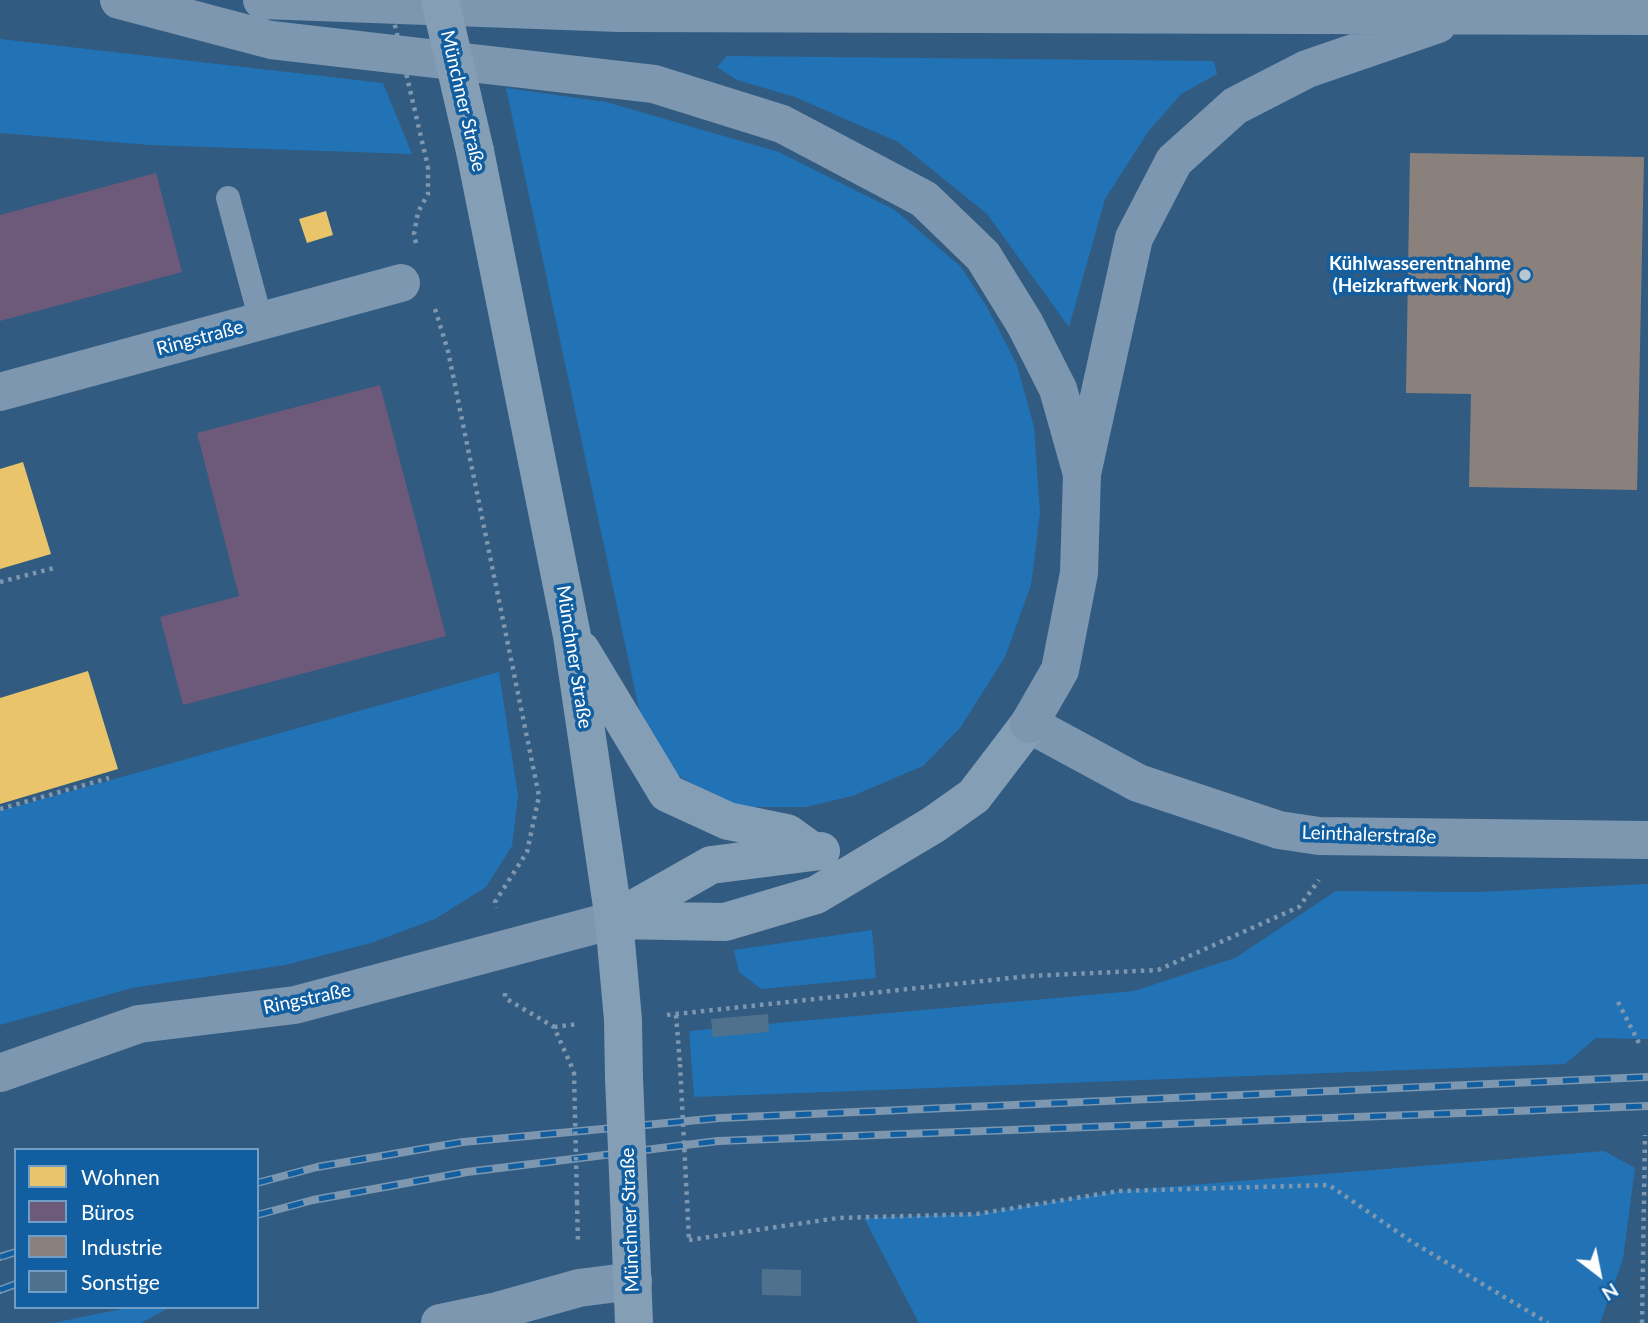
<!DOCTYPE html>
<html>
<head>
<meta charset="utf-8">
<style>
	body { margin:0 }
	#map { position:relative; width:1648px; height:1323px; overflow:hidden; background:#315b80; font-family:Lato,sans-serif }
	canvas { display:block }
	.legend { position:absolute; left:14px; top:1148px; width:245px; height:161px; box-sizing:border-box; background:#115ea0; border:2px solid #709ec6; margin:0; padding:9px 12px; list-style:none; font-size:21px; color:#fff }
	.legend li { display:flex; align-items:center; gap:14px; height:35px }
	.legend b { width:35px; border:2px solid #709ec6 }
	.north { position:absolute; left:1564px; top:1239px; width:70px; height:70px; -webkit-text-stroke:5px #115ea0; paint-order:stroke; rotate:148deg; font-size:19px; font-weight:700; line-height:28px; text-align:center; color:#fff }
	.north::after { content:''; display:block; margin:auto; width:24px; height:32px; background:#fff; clip-path:polygon(50% 0,100% 100%,50% 72%,0 100%) }
</style>
</head>
<body>
<div id="map">
<canvas width="1648" height="1323"></canvas>
<ul class="legend">
<li><b style="height:19px;background:#e9c46a"></b>Wohnen</li>
<li><b style="height:19px;background:#6d597a"></b>Büros</li>
<li><b style="height:19px;background:#8a817c"></b>Industrie</li>
<li><b style="height:19px;background:#4f718e"></b>Sonstige</li>
</ul>
<div class="north">N</div>
</div>
<script>
const ctx = document.querySelector('canvas').getContext('2d');
ctx.lineJoin = 'round';
function paint(path, color) { ctx.fillStyle = color; ctx.fill(path, 'evenodd'); }
const toPath = rows => new Path2D(rows.map(r => 'M' + r).join(''));
function trace(path, color, width, dash) { ctx.strokeStyle = color; ctx.lineWidth = width; ctx.lineCap = dash ? 'butt' : 'round'; ctx.setLineDash(dash || []); ctx.stroke(path); }
function drawText(font, color, halo, rows, align = 'center') {
  ctx.font = font + ' Lato,sans-serif'; ctx.lineWidth = 7; ctx.setLineDash([]); ctx.textBaseline = 'middle'; ctx.strokeStyle = halo; ctx.fillStyle = color; for (const [text, x, y, turn = 0] of rows) {
    ctx.save(); ctx.translate(x, y); ctx.rotate((+turn || 0) * Math.PI / 180); ctx.textAlign = isNaN(turn) ? turn : align; if (halo) ctx.strokeText(text, 0, 0); ctx.fillText(text, 0, 0); ctx.restore();
  }
}
const green = toPath([
	[0,39,383,83,412,154,150,145,0,133],
	[727,56,1214,61,1217,74,1181,94,1148,132,1105,199,1069,327,987,214,898,142,795,97,737,80,717,67],
	[506,88,606,102,779,152,895,210,961,267,987,307,1017,365,1034,427,1040,513,1031,585,1005,657,960,728,923,766,852,796,806,807,731,807,673,772,642,723],
	[499,672,518,796,512,846,486,887,435,919,371,943,285,965,132,988,0,1025,0,811],
	[1648,884,1648,1039,1596,1038,1565,1064,694,1097,689,1031,1134,991,1235,958,1336,891,1477,892],
	[872,930,876,978,761,989,739,972,734,950],
	[1604,1151,1635,1168,1623,1259,1600,1323,919,1323,864,1218,977,1214,1119,1191],
	[131,1307,170,1307,141,1323,53,1323]
]);
const homes = toPath([
	[326,211,333,235,307,243,299,219],
	[23,462,51,554,0,569,0,469],
	[88,671,118,769,0,804,0,698]
]);
const offices = toPath([
	[156,173,182,272,0,321,0,215],
	[380,385,446,636,183,705,160,617,239,596,197,433]
]);
const industry = toPath([
	[1410,153,1644,157,1637,490,1469,487,1471,394,1406,393]
]);
const building = toPath([
	[768,1014,769,1032,713,1037,711,1019],
	[762,1269,801,1270,801,1296,762,1295]
]);
const path = toPath([
	[416,243,414,234,418,212,428,194,428,167],
	[435,309,448,351,539,796,527,852,495,902,496,908],
	[0,582,54,568],
	[0,809,109,778],
	[505,993,505,998,554,1027,574,1072],
	[1618,1002,1641,1047],
	[667,1015,1029,976,1158,970,1299,907,1319,880],
	[676,1015,680,1064],
	[554,1027,578,1024],
	[577,1202,578,1243],
	[689,1240,838,1218,977,1214,1119,1191,1329,1185,1412,1242,1548,1323],
	[1642,1323,1645,1135]
]);
const lane = toPath([
	[228,198,261,321]
]);
const street = toPath([
	[0,392,401,283],
	[1029,724,1138,783,1279,830,1319,836,1648,840],
	[0,1073,139,1024,295,1005,614,920],
	[440,1323,497,1311,579,1288,633,1281]
]);
const secondary = toPath([
	[475,151,572,636,614,920,623,1020,624,1078],
	[581,650,667,793,728,821,787,833,812,851],
	[614,920,725,922,816,895,933,825,974,796,1029,724],
	[614,920,711,865,821,851],
	[629,1198,634,1323]
]);
const highway = toPath([
	[119,0,271,40,654,84,782,124,924,199,983,256,1025,324,1058,389,1082,474],
	[262,0,619,13,1648,16],
	[1029,724,1060,670,1079,573,1082,474,1134,238,1174,161,1235,106,1307,69,1438,24]
]);
const rail = toPath([
	[257,1183,317,1167,463,1142,720,1118,1648,1077],
	[257,1215,313,1200,467,1172,718,1141,1648,1106],
	[0,1257,16,1252],
	[0,1290,16,1284]
]);
const pathBridge = toPath([
	[389,0,428,167],
	[680,1064,689,1240],
	[574,1072,577,1202]
]);
const secondaryBridge = toPath([
	[440,0,475,151],
	[624,1078,629,1198]
]);
const markers = [
	[1525,275,7,"#b7c6d3"]
];
const streetNames = [
	["Münchner Straße",463,101,77],
	["Ringstraße",200,338,-15],
	["Münchner Straße",574,657,81],
	["Leinthalerstraße",1369,835,2],
	["Ringstraße",307,999,-12],
	["Münchner Straße",630,1220,-92]
];
const poiNames = [
	["Kühlwasserentnahme",1511,264],
	["(Heizkraftwerk Nord)",1511,286]
];
paint(green, '#2273b5');
paint(homes, '#e9c46a');
paint(offices, '#6d597a');
paint(industry, '#8a817c');
paint(building, '#4f718e');
trace(path, '#7d97b0', 4.5, [3.5, 5]);
trace(lane, '#7d97b0', 24);
trace(street, '#7d97b0', 38);
trace(secondary, '#849eb5', 38);
trace(highway, '#7c97af', 38);
trace(rail, '#7c97af', 8);
trace(rail, '#115ea0', 5, [16]);
trace(pathBridge, '#7d97b0', 4.5, [3.5, 5]);
trace(secondaryBridge, '#849eb5', 38);
for (const [x, y, r, color] of markers) { const dot = new Path2D(); dot.arc(x, y, r, 0, 2 * Math.PI); ctx.fillStyle = color; ctx.fill(dot); trace(dot, '#115ea0', 2.5); }
drawText('19px', '#fff', '#115ea0', streetNames);
drawText('bold 19px', '#fff', '#115ea0', poiNames, 'right');
</script>
</body>
</html>
